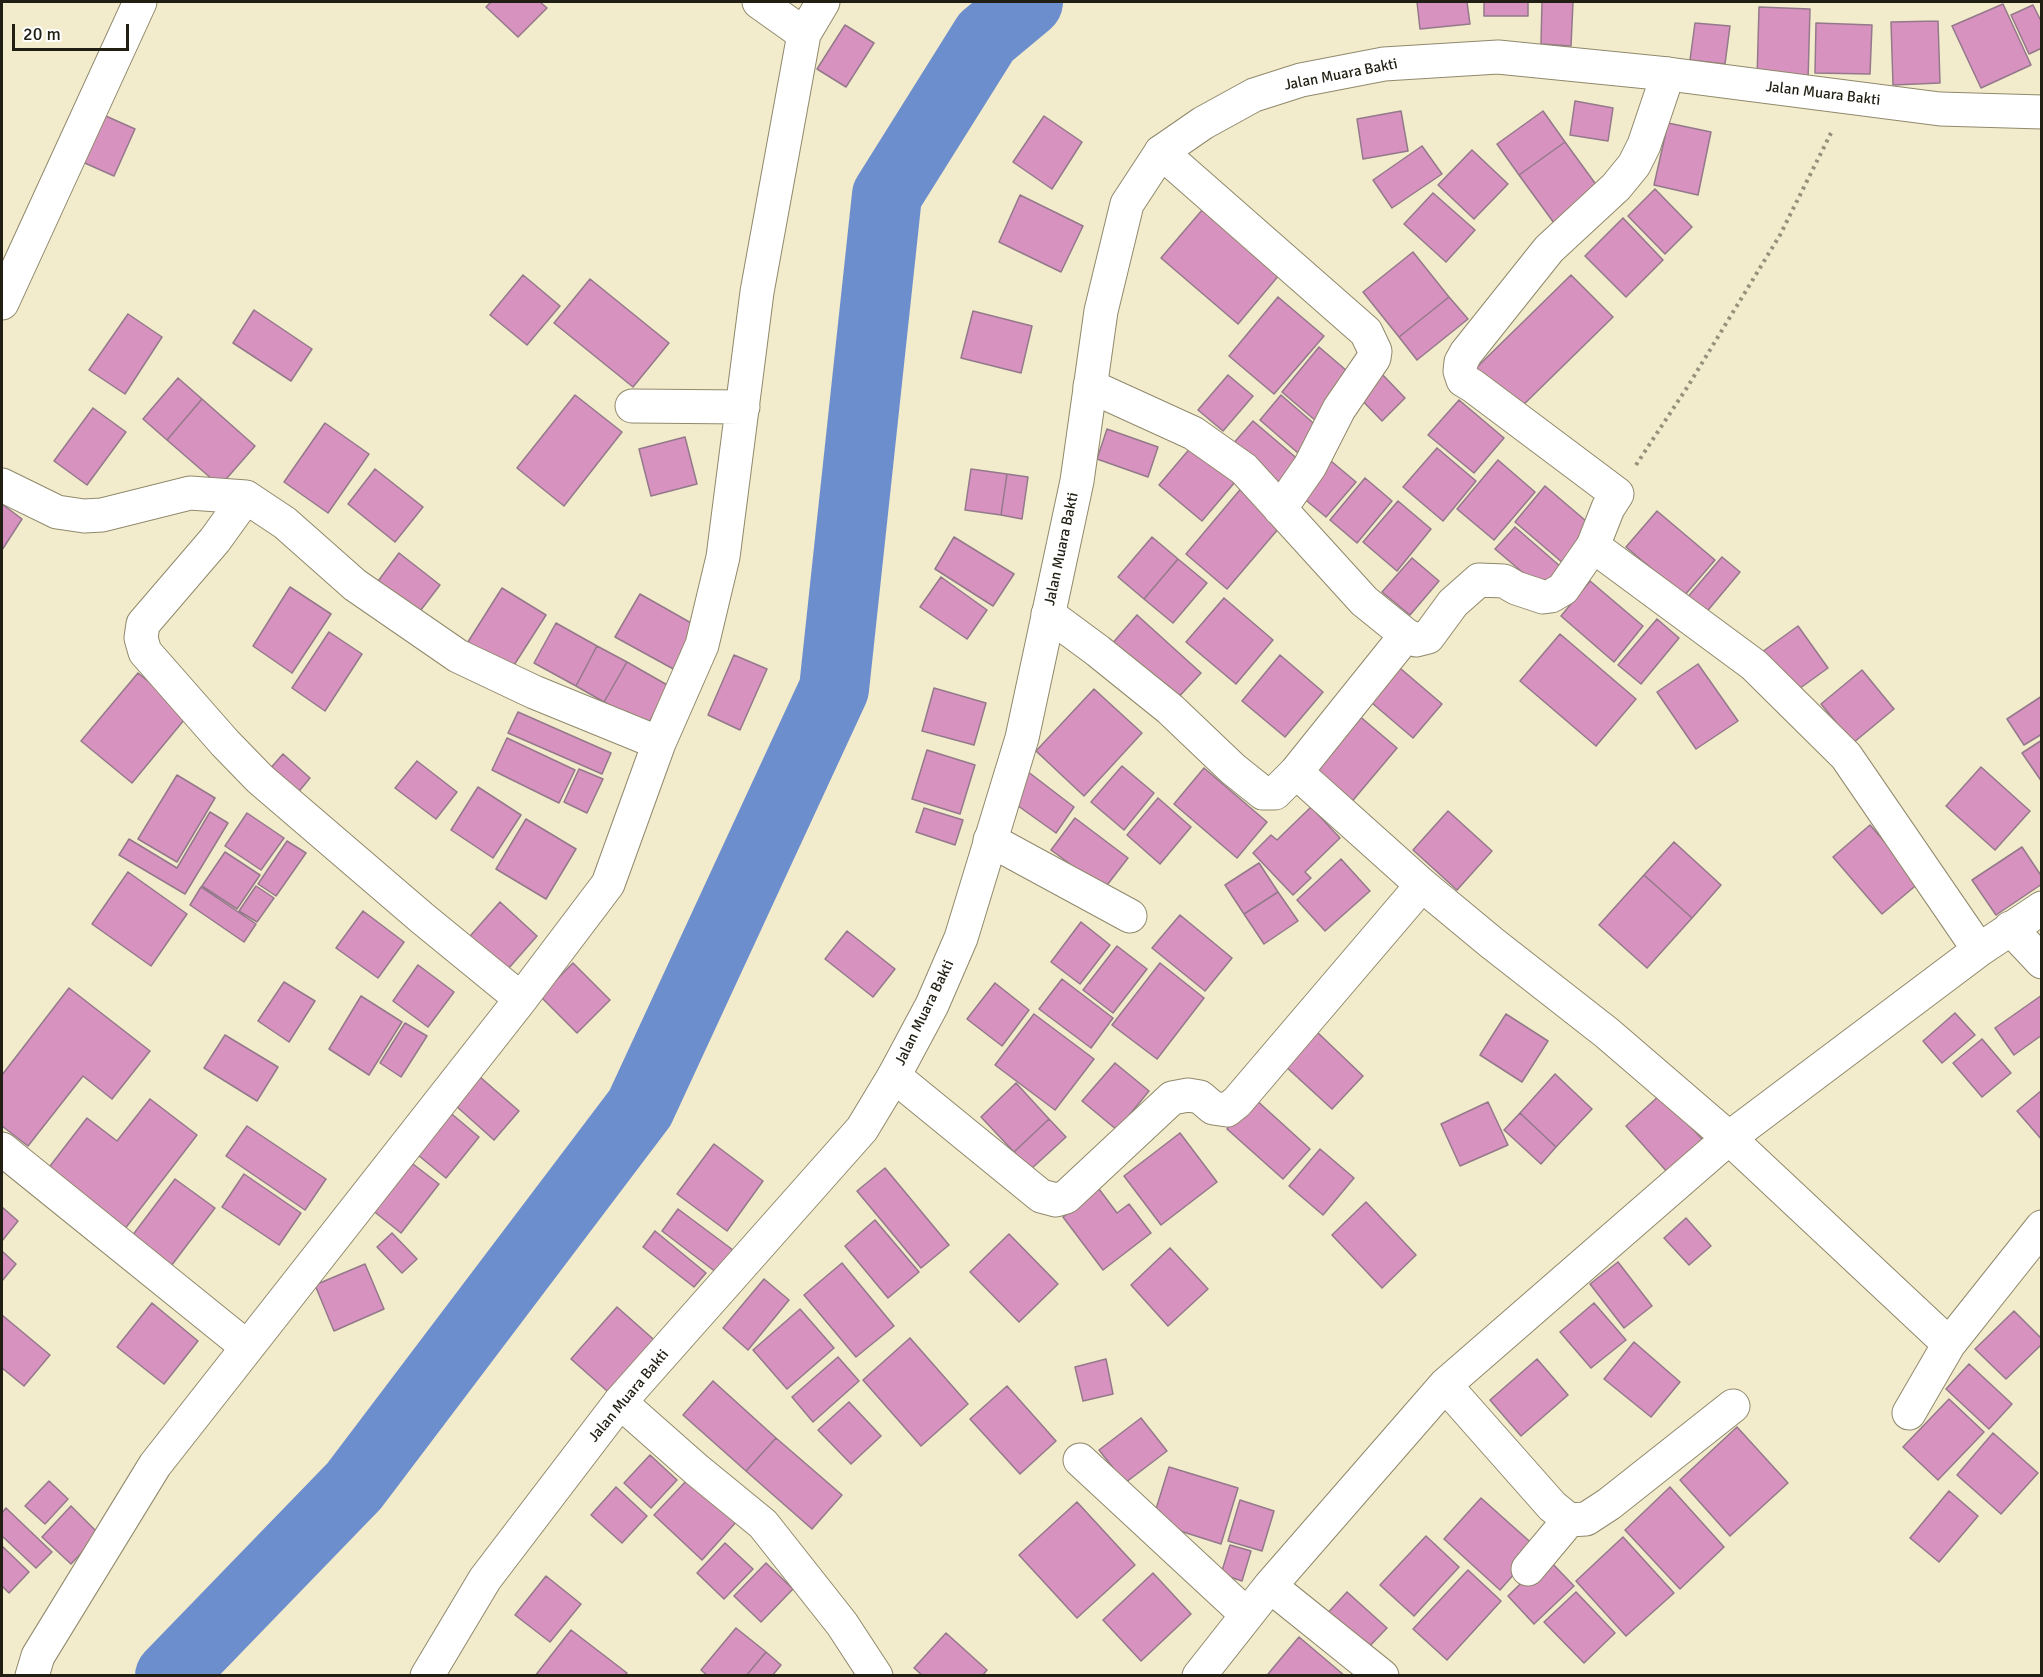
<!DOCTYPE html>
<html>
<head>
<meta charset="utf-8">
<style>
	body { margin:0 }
	#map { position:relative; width:2043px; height:1677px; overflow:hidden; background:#f2ebcc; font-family:Signika,sans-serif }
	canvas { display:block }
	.frame { position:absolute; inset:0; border:3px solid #211f13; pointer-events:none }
	.scale { position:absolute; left:12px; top:24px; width:117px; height:27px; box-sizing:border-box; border:3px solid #211f13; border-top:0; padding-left:8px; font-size:18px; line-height:21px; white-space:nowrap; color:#211f13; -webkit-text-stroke:4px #fff; paint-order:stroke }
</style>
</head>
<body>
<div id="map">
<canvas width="2043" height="1677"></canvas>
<div class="frame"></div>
<div class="scale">20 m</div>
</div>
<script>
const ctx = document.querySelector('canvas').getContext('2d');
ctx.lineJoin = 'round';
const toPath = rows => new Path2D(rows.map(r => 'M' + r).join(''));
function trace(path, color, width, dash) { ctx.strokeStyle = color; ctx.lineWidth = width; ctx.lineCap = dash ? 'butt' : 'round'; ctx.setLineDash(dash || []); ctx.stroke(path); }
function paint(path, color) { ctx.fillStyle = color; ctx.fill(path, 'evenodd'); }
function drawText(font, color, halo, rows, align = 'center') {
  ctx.font = font + ' Signika,sans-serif'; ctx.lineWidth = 5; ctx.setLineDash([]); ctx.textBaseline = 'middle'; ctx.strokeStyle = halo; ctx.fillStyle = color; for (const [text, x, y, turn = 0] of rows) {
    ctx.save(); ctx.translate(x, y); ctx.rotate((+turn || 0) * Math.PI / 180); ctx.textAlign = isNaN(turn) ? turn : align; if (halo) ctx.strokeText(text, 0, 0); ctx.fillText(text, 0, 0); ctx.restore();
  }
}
const river = toPath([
	[170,1676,354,1486,640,1108,834,689,887,195,986,37,1028,2]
]);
const building = toPath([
	[491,2,540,2,547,8,518,37,486,7,491,2],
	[1417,2,1467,2,1470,24,1420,29,1417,2],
	[1484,2,1528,2,1528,16,1484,16,1484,2],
	[1542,2,1573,2,1571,46,1541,44,1542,2],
	[2003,4,2031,65,1981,88,1952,26,2003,4],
	[2033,5,2042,23,2042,48,2029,54,2011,15,2033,5],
	[1759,7,1810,9,1808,81,1757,79,1759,7],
	[1938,21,1940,83,1893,85,1891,22,1938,21],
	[1695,23,1730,26,1725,64,1690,60,1695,23],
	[1816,23,1872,25,1870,74,1815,73,1816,23],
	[845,25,874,43,846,87,817,69,845,25],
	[1575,101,1613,108,1608,141,1570,135,1575,101],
	[1401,111,1408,151,1363,159,1357,119,1401,111],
	[1543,111,1565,142,1519,175,1497,144,1543,111],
	[99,113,135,129,114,176,78,160,99,113],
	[1044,116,1082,142,1052,189,1013,162,1044,116],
	[1668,123,1711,132,1698,195,1654,185,1668,123],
	[1565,142,1600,190,1554,223,1519,175,1565,142],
	[1422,146,1442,174,1392,208,1373,180,1422,146],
	[1472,150,1508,184,1474,219,1438,185,1472,150],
	[1655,189,1692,227,1665,254,1628,216,1655,189],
	[1433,193,1475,230,1446,262,1404,224,1433,193],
	[1020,195,1083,226,1061,272,999,242,1020,195],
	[1203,209,1280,274,1238,324,1161,258,1203,209],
	[1623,218,1663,260,1626,297,1585,256,1623,218],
	[1413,252,1449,297,1399,337,1363,292,1413,252],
	[523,275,560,306,527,345,490,315,523,275],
	[1571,275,1613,317,1515,413,1473,371,1571,275],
	[590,279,669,343,633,387,554,323,590,279],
	[1278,297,1324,336,1274,394,1229,356,1278,297],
	[1449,297,1468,319,1417,360,1399,337,1449,297],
	[254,310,312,349,291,381,233,343,254,310],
	[973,311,1032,326,1021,373,961,358,973,311],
	[128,314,162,337,125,394,89,370,128,314],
	[1319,347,1354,377,1316,421,1282,392,1319,347],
	[1378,370,1405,398,1382,421,1355,393,1378,370],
	[1228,375,1253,396,1223,431,1198,410,1228,375],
	[178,378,202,399,167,440,143,419,178,378],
	[575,395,622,432,564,506,517,468,575,395],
	[1281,395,1319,428,1298,453,1260,420,1281,395],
	[202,399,255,446,220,486,167,440,202,399],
	[1459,400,1504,438,1474,473,1428,435,1459,400],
	[93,408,126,432,87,485,54,461,93,408],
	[1253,421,1307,467,1286,491,1232,445,1253,421],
	[325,423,369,454,328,513,284,482,325,423],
	[1107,429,1158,447,1148,477,1097,459,1107,429],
	[685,437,697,484,651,496,639,449,685,437],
	[1192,446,1235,482,1202,521,1159,485,1192,446],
	[1437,448,1476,481,1443,521,1403,487,1437,448],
	[1325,456,1356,482,1326,517,1295,491,1325,456],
	[1498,460,1535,492,1494,540,1457,509,1498,460],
	[375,469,423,507,395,542,348,504,375,469],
	[971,469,1007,474,1001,515,965,510,971,469],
	[1007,474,1028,477,1022,519,1001,515,1007,474],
	[1365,478,1392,501,1357,543,1330,520,1365,478],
	[1244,485,1285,521,1227,589,1186,554,1244,485],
	[1545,486,1593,527,1563,563,1515,522,1545,486],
	[1398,501,1431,529,1397,571,1363,542,1398,501],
	[2,504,22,519,2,550,2,504],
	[1657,511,1715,560,1684,596,1626,547,1657,511],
	[1515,527,1561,567,1542,589,1495,549,1515,527],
	[954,537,1014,574,993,606,935,569,954,537],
	[1152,537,1178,559,1144,599,1118,577,1152,537],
	[399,553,440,585,414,619,373,588,399,553],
	[1722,557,1740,572,1704,615,1686,599,1722,557],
	[1412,558,1439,581,1410,615,1382,592,1412,558],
	[1178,559,1207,583,1173,623,1144,599,1178,559],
	[941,577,987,610,967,639,920,607,941,577],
	[1590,581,1643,626,1614,662,1561,616,1590,581],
	[290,587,331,614,292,673,253,646,290,587],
	[502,588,546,615,509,673,466,645,502,588],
	[640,594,700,628,677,671,615,637,640,594],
	[1224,598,1273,640,1236,684,1186,642,1224,598],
	[1137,615,1201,673,1174,702,1111,645,1137,615],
	[1657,619,1679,638,1641,684,1618,665,1657,619],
	[556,623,597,646,576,686,534,663,556,623],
	[1798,626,1828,668,1792,694,1762,652,1798,626],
	[329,632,362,654,325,711,292,688,329,632],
	[1560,634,1636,699,1596,746,1520,681,1560,634],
	[597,646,627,662,604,702,576,686,597,646],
	[734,655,767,669,740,730,708,715,734,655],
	[1280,655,1323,692,1285,737,1242,701,1280,655],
	[627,662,669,686,647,726,604,702,627,662],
	[1394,663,1442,704,1413,738,1365,697,1394,663],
	[1698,664,1738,721,1696,749,1657,692,1698,664],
	[1862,670,1894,709,1853,743,1821,704,1862,670],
	[138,673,189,714,132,783,81,741,138,673],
	[934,688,986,703,974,745,922,731,934,688],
	[1094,689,1142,733,1084,796,1036,751,1094,689],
	[2042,696,2042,734,2024,745,2007,719,2042,696],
	[518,712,611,753,602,774,508,733,518,712],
	[1357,714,1397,748,1349,805,1309,771,1357,714],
	[507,738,575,770,559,803,492,770,507,738],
	[2042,740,2042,782,2022,753,2042,740],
	[927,750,975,765,960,814,912,799,927,750],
	[283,754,310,778,296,795,268,771,283,754],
	[417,761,457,792,436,819,395,788,417,761],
	[1122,766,1154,793,1124,830,1091,802,1122,766],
	[1981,767,2030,811,1995,850,1946,806,1981,767],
	[1204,768,1267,822,1237,858,1174,804,1204,768],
	[579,769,603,779,587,813,564,802,579,769],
	[1027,771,1074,807,1056,833,1007,798,1027,771],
	[177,775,215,798,177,862,138,839,177,775],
	[478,787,521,815,493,858,451,830,478,787],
	[1158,798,1191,827,1160,864,1127,835,1158,798],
	[1311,807,1340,838,1305,872,1311,878,1293,895,1253,853,1271,835,1277,840,1311,807],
	[924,808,963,820,955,845,916,832,924,808],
	[1448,811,1492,851,1457,890,1413,850,1448,811],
	[210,812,228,823,185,894,119,855,129,839,177,868,210,812],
	[247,813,284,838,261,870,225,846,247,813],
	[1075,818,1128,858,1104,889,1051,850,1075,818],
	[526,819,576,849,546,899,496,869,526,819],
	[1870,825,1920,882,1882,914,1833,857,1870,825],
	[287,841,306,853,276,896,258,884,287,841],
	[1674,842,1721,885,1692,918,1644,875,1674,842],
	[2022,847,2042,877,2042,884,1996,915,1972,880,2022,847],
	[225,852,260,875,237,909,202,886,225,852],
	[1341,859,1370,891,1325,931,1297,900,1341,859],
	[1259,863,1278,892,1244,914,1225,885,1259,863],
	[128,872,187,914,151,966,92,924,128,872],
	[1644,875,1692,918,1647,968,1599,925,1644,875],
	[256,886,274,898,257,922,239,911,256,886],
	[201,887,256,924,244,942,190,905,201,887],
	[1278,892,1298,921,1264,944,1244,914,1278,892],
	[500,902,537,936,501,977,464,943,500,902],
	[363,911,404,942,378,978,336,948,363,911],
	[1180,915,1232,958,1205,991,1152,948,1180,915],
	[1081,922,1110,945,1080,984,1051,962,1081,922],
	[847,931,895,969,873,997,825,959,847,931],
	[1117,946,1147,969,1113,1013,1083,990,1117,946],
	[573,963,610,1000,577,1033,540,996,573,963],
	[1160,963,1204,998,1157,1059,1112,1025,1160,963],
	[418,965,454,992,428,1027,393,1001,418,965],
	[1062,979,1113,1018,1091,1048,1039,1009,1062,979],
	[284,982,315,1001,289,1042,258,1021,284,982],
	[995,983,1029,1010,1002,1046,967,1019,995,983],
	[69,988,150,1051,112,1099,83,1076,28,1146,2,1126,2,1075,69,988],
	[2042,995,2042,1035,2014,1055,1995,1028,2042,995],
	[361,996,402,1022,369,1075,329,1049,361,996],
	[1955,1013,1975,1035,1942,1063,1923,1041,1955,1013],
	[1034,1014,1094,1059,1055,1110,995,1065,1034,1014],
	[1506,1014,1548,1041,1522,1082,1480,1055,1506,1014],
	[405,1023,427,1036,401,1077,380,1063,405,1023],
	[1316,1031,1363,1076,1332,1109,1284,1065,1316,1031],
	[225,1035,278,1067,257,1101,204,1068,225,1035],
	[1982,1039,2011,1073,1982,1097,1953,1063,1982,1039],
	[1115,1063,1149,1091,1117,1130,1082,1101,1115,1063],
	[1555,1074,1592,1109,1556,1147,1520,1113,1555,1074],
	[480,1077,519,1111,494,1140,455,1105,480,1077],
	[1016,1083,1049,1119,1014,1152,981,1117,1016,1083],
	[2042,1090,2042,1140,2017,1111,2042,1090],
	[1660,1095,1704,1141,1669,1174,1626,1126,1660,1095],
	[1254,1098,1310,1149,1283,1179,1227,1129,1254,1098],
	[150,1099,197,1135,124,1230,47,1170,87,1118,117,1141,150,1099],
	[1488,1102,1508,1145,1460,1166,1441,1124,1488,1102],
	[447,1110,479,1137,446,1178,413,1151,447,1110],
	[1520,1113,1556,1147,1541,1164,1504,1130,1520,1113],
	[1049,1119,1066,1137,1030,1170,1014,1152,1049,1119],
	[247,1126,326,1179,305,1210,226,1156,247,1126],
	[1180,1133,1217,1182,1161,1225,1124,1176,1180,1133],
	[714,1144,763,1181,727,1231,677,1194,714,1144],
	[1320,1149,1354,1178,1323,1215,1289,1186,1320,1149],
	[409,1161,439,1184,401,1233,371,1209,409,1161],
	[885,1168,949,1245,921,1268,857,1191,885,1168],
	[244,1174,301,1213,279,1245,222,1207,244,1174],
	[175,1179,215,1208,168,1270,129,1240,175,1179],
	[1099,1189,1117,1213,1129,1204,1151,1233,1103,1270,1063,1217,1099,1189],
	[1366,1202,1416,1255,1382,1288,1332,1235,1366,1202],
	[2,1207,18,1221,2,1241,2,1207],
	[678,1209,741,1256,725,1279,662,1231,678,1209],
	[1686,1218,1711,1246,1689,1265,1664,1238,1686,1218],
	[875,1220,919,1272,888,1298,845,1246,875,1220],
	[655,1231,706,1273,694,1287,643,1247,655,1231],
	[392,1233,417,1259,402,1273,377,1247,392,1233],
	[1009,1234,1058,1284,1019,1322,970,1272,1009,1234],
	[1170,1248,1208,1289,1168,1326,1131,1285,1170,1248],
	[2,1251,16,1264,2,1281,2,1251],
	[1618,1262,1652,1306,1624,1328,1590,1284,1618,1262],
	[842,1263,894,1326,856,1357,804,1295,842,1263],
	[365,1264,384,1309,334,1331,315,1285,365,1264],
	[764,1279,789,1300,748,1350,723,1328,764,1279],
	[152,1303,198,1341,164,1384,117,1347,152,1303],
	[1594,1303,1626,1340,1591,1368,1560,1332,1594,1303],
	[617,1307,661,1346,615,1398,571,1359,617,1307],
	[800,1309,834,1348,787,1389,753,1350,800,1309],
	[2014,1311,2042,1339,2042,1344,2006,1379,1975,1349,2014,1311],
	[2,1315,50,1355,24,1386,2,1368,2,1315],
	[910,1338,968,1404,921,1446,863,1380,910,1338],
	[1634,1342,1680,1382,1651,1417,1604,1379,1634,1342],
	[838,1357,859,1381,813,1422,792,1397,838,1357],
	[1106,1359,1113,1394,1083,1401,1075,1367,1106,1359],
	[1537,1359,1568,1395,1521,1436,1490,1400,1537,1359],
	[1969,1364,2012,1404,1989,1429,1946,1389,1969,1364],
	[713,1381,776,1438,746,1471,683,1415,713,1381],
	[1007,1386,1056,1441,1020,1474,970,1419,1007,1386],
	[1949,1399,1984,1432,1938,1480,1903,1447,1949,1399],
	[849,1402,881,1436,851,1464,818,1430,849,1402],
	[1141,1418,1167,1451,1125,1483,1099,1450,1141,1418],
	[1737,1427,1788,1483,1730,1536,1680,1480,1737,1427],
	[1993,1433,2038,1473,2001,1514,1957,1475,1993,1433],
	[776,1438,842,1495,812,1529,746,1471,776,1438],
	[650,1455,677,1480,651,1508,624,1483,650,1455],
	[1169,1467,1238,1488,1221,1544,1152,1522,1169,1467],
	[689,1478,737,1521,702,1560,654,1515,689,1478],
	[49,1481,68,1499,45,1524,25,1506,49,1481],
	[616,1487,647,1516,622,1543,591,1515,616,1487],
	[1670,1487,1724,1547,1680,1589,1625,1530,1670,1487],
	[1949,1491,1978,1516,1939,1562,1910,1538,1949,1491],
	[1481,1498,1537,1548,1500,1590,1444,1539,1481,1498],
	[1240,1500,1274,1511,1262,1551,1228,1541,1240,1500],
	[1077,1502,1135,1565,1077,1618,1019,1555,1077,1502],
	[71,1506,99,1534,71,1564,42,1537,71,1506],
	[6,1508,52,1552,36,1568,2,1536,2,1513,6,1508],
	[1426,1536,1459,1567,1414,1616,1380,1585,1426,1536],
	[1623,1537,1674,1593,1626,1636,1576,1581,1623,1537],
	[725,1543,753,1569,724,1599,697,1573,725,1543],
	[1230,1545,1251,1551,1242,1581,1221,1574,1230,1545],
	[2,1546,29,1572,9,1593,2,1586,2,1546],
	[1547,1558,1574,1586,1534,1624,1508,1596,1547,1558],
	[766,1563,793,1589,761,1622,734,1596,766,1563],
	[1468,1570,1501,1601,1447,1660,1413,1629,1468,1570],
	[1153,1573,1191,1614,1141,1661,1103,1620,1153,1573],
	[546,1576,581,1604,550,1642,515,1615,546,1576],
	[1347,1592,1387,1628,1363,1653,1324,1617,1347,1592],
	[1576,1592,1615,1633,1584,1663,1544,1622,1576,1592],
	[736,1628,766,1652,746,1676,708,1676,701,1670,736,1628],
	[571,1630,627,1673,624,1676,535,1676,571,1630],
	[946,1633,987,1670,982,1676,923,1676,914,1668,946,1633],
	[1299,1637,1345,1676,1269,1676,1268,1674,1299,1637],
	[766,1652,781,1665,772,1676,746,1676,766,1652]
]);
const path = toPath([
	[1636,465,1688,386,1780,235,1831,133]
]);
const minor = toPath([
	[759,2,804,34],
	[1668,74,1644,145,1634,165,1616,187,1549,249,1466,353,1461,362,1460,371,1463,380,1473,386,1617,494,1608,508,1593,546,1754,665,1846,756,1979,950],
	[1161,152,1366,332,1375,351,1374,358,1339,409,1310,466,1280,509],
	[2,303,140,2],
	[1090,386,1193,433,1244,469,1364,601,1406,635,1416,640,1428,637,1453,603,1479,580,1504,581,1516,588,1543,597,1551,596,1563,589,1593,546],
	[632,406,743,407],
	[2,485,57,512,84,516,102,515,190,493,246,497,285,523,355,585,458,656,534,692,659,743],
	[246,497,215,540,143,624,141,638,145,652,225,743,260,779,422,918,521,999],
	[1048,614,1098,651,1170,709,1233,769,1263,793,1275,793,1296,772,1422,885,1492,943,1607,1033,1729,1138,1949,1344,1909,1413],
	[1296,772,1406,635],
	[990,840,1130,916],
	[2010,928,2042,962],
	[894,1076,1041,1196,1056,1200,1066,1197,1172,1098,1188,1095,1200,1097,1213,1108,1227,1110,1237,1102,1422,885],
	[2,1149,247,1347],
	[1949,1344,2042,1227],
	[1445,1385,1552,1506,1569,1520,1586,1519,1609,1504,1733,1406],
	[620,1402,697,1470,763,1524,842,1624,876,1676],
	[1080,1460,1246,1614],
	[1528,1569,1569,1520],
	[1270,1586,1382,1676],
	[32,1676,38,1656,155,1465,521,999,608,884,659,743,702,645,723,557,757,292,804,34,823,2],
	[1199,1676,1270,1586,1445,1385,1729,1138,1979,950,2042,908]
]);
const tertiary = toPath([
	[427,1676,485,1579,620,1402,862,1129,894,1076,932,1005,961,938,1022,738,1077,481,1101,311,1127,204,1161,152,1203,123,1254,95,1301,80,1384,64,1498,57,1668,74,1940,109,2042,112]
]);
const streetNames = [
	["Jalan Muara Bakti",1341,75,-11],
	["Jalan Muara Bakti",1823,94,7],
	["Jalan Muara Bakti",1062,549,-78],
	["Jalan Muara Bakti",925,1013,-64],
	["Jalan Muara Bakti",629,1396,-50]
];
trace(river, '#6d8ecc', 70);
paint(building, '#d792c0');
trace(building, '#94798a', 1.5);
trace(minor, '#90896c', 35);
trace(tertiary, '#90896c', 35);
trace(path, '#96917b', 4, [3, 4.5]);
trace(minor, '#fff', 33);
trace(tertiary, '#fff', 33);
drawText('15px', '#211f13', '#fff', streetNames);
</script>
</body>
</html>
